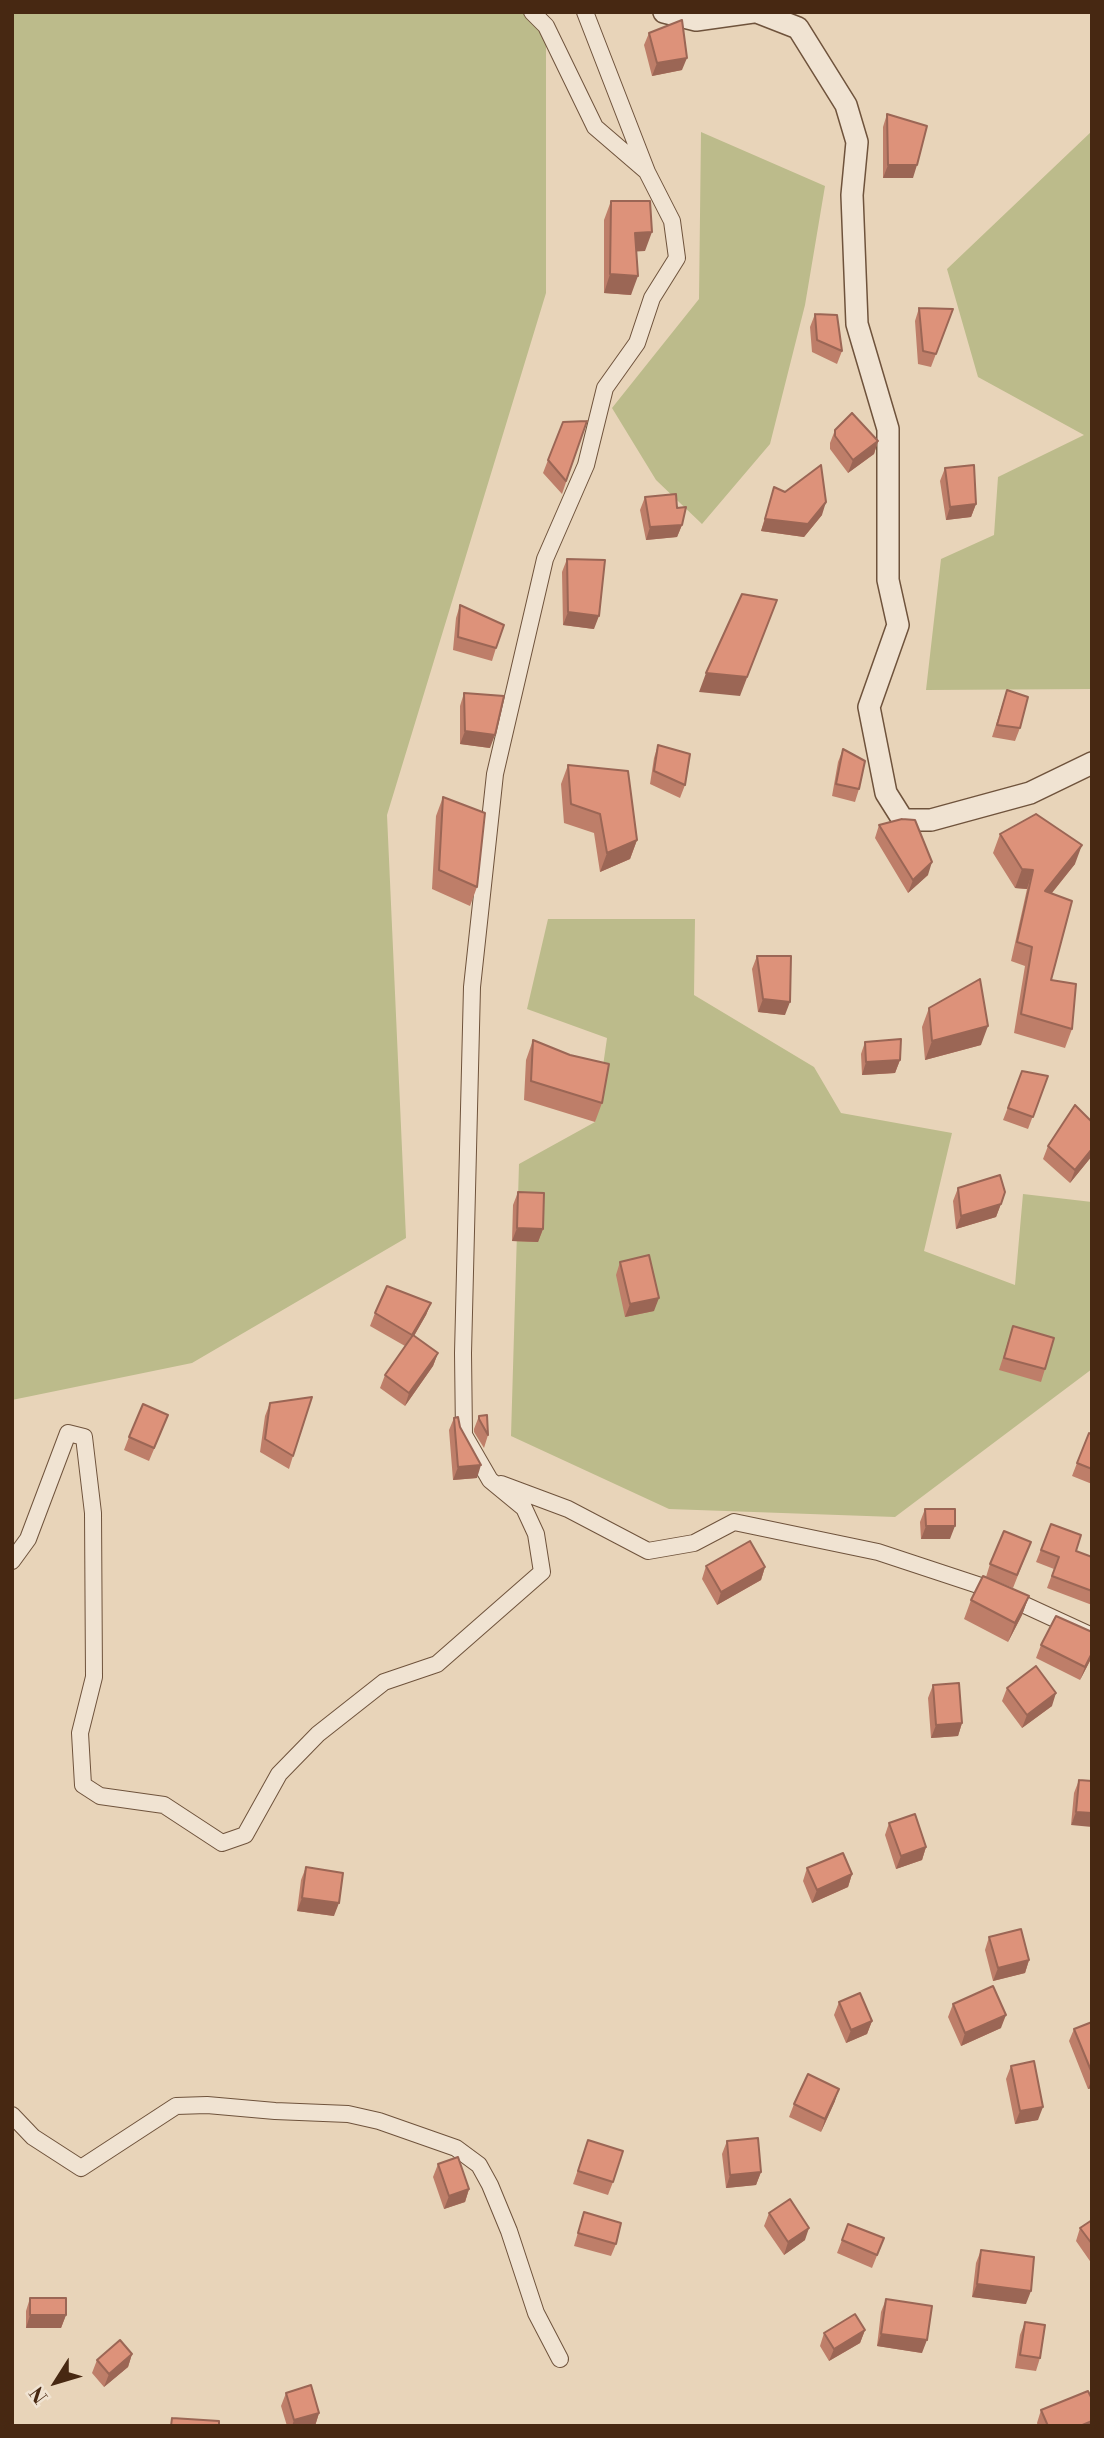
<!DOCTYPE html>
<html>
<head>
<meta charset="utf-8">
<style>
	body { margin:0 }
	#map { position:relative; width:1104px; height:2438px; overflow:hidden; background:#e8d4b9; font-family:"Libre Bodoni",serif }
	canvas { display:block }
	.frame { position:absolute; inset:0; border:14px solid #472812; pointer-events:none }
	.north { position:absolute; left:21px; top:2347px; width:70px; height:70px; -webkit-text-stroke:5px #f0e3d2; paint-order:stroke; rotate:233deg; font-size:19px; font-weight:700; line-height:28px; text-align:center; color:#472812 }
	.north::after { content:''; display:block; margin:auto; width:24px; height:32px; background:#472812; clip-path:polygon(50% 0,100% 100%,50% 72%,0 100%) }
</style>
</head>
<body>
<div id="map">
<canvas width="1104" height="2438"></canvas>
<div class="frame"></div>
<div class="north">N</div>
</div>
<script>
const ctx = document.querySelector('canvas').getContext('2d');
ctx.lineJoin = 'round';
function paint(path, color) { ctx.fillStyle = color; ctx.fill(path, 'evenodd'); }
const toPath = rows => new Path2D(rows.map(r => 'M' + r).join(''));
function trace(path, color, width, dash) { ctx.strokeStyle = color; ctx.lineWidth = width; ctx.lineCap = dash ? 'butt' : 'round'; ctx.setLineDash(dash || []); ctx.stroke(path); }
const green = toPath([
	[12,12,526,12,546,26,546,293,387,815,406,1238,192,1363,12,1400],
	[1092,131,1092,689,926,690,941,559,994,535,998,477,1084,435,978,377,947,269],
	[701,132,825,186,805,305,770,444,702,524,656,480,612,408,699,299],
	[548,919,695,919,694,995,814,1067,841,1113,952,1133,924,1251,1015,1285,1023,1194,1092,1202,1092,1369,895,1517,669,1509,511,1436,519,1164,595,1122,607,1038,527,1009]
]);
const minor = toPath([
	[532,12,546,26,595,127,645,170],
	[501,1484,568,1509,648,1551,694,1543,734,1522,878,1552,990,1589,1092,1636],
	[12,1561,28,1539,68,1433,84,1437,93,1513,94,1677,80,1733,83,1785,100,1796,164,1805,222,1843,245,1835,279,1774,318,1734,384,1682,437,1664,542,1572,536,1534,524,1508,490,1480,464,1435,463,1353,472,987,495,774,545,559,586,465,605,388,637,343,652,298,677,258,672,221,647,172,585,12],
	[12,2115,33,2137,81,2168,176,2106,207,2105,275,2111,348,2114,379,2121,456,2148,479,2165,490,2185,509,2231,536,2313,560,2359]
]);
const tertiary = toPath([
	[664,12,696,20,753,12],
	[757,12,798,28,846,105,857,142,852,195,857,324,888,429,888,580,898,625,869,707,886,793,903,820,931,820,1030,793,1092,763]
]);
const wall = toPath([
	[649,33,682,70,652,76,644,45],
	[887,114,913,178,883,178,883,127],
	[611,201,645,251,636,251,631,295,604,293,604,220],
	[919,308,953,309,931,367,918,364,915,321],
	[815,314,842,351,837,364,812,352,810,327],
	[587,421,562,494,543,473,548,460],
	[835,430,878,441,874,454,848,473,830,449,830,443],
	[945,468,976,504,971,517,946,520,940,481],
	[774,487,822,515,804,537,761,531],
	[645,497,677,508,682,525,677,537,646,540,640,510],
	[567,559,594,629,563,625,562,572],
	[460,605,496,648,492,661,453,650,456,618],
	[1007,690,1020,728,1015,741,992,737],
	[464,693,490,748,460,744,460,706],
	[658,745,685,785,680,798,650,784,654,758],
	[843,749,859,789,855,802,832,796,838,762],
	[568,765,637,840,630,859,600,872,594,833,564,823,561,784],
	[443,797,477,887,470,906,432,889,436,816],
	[879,825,928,875,908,893,875,838],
	[1000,834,1075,864,1052,893,1051,980,1072,1029,1065,1048,1014,1033,1025,966,1011,961,1027,889,1015,888,993,853],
	[757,956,785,1015,758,1012,752,969],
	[929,1008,981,1045,925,1060,922,1027],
	[533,1040,570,1055,602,1103,595,1122,524,1100,526,1060],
	[865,1042,900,1060,895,1073,862,1075,861,1054],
	[1022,1071,1048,1076,1028,1129,1003,1120],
	[1092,1122,1092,1156,1070,1183,1043,1159,1048,1146],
	[958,1188,1005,1192,996,1217,956,1229,953,1201],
	[518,1192,543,1229,538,1242,512,1241,513,1205],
	[620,1262,654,1311,625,1317,616,1275],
	[431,1303,426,1315,414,1336,438,1353,433,1366,405,1406,380,1388,385,1375,405,1346,370,1326,375,1313],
	[1013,1326,1045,1369,1041,1382,999,1370],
	[270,1403,293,1456,289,1469,260,1452,265,1416],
	[479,1416,488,1435,484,1448,474,1432,474,1429],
	[454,1418,460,1427,477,1478,453,1480,449,1430],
	[163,1428,149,1461,124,1450,129,1437],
	[1092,1435,1092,1484,1072,1476,1077,1463],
	[925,1509,950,1539,921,1539,920,1522],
	[1051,1524,1076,1551,1092,1557,1092,1605,1047,1588,1054,1569,1036,1562],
	[1026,1555,1013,1588,986,1577,990,1564],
	[706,1566,765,1567,761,1580,717,1605,702,1579],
	[1029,1596,1022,1615,1008,1642,964,1619,971,1600],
	[1092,1632,1092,1657,1080,1680,1036,1658,1041,1645],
	[933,1685,962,1723,958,1736,931,1738,928,1698],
	[1007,1688,1052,1706,1022,1728,1002,1701],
	[1079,1780,1092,1781,1071,1825,1074,1793],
	[889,1823,926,1847,922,1860,896,1869,885,1835],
	[306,1867,334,1916,297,1911,301,1880],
	[807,1868,852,1874,848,1887,812,1903,803,1881],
	[989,1937,1029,1960,1025,1973,993,1981,985,1950],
	[839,2002,872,2021,867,2034,846,2043,834,2015],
	[953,2004,1001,2028,961,2046,948,2017],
	[1092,2022,1092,2088,1088,2089,1069,2041,1074,2029],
	[1011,2066,1038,2120,1015,2124,1006,2079],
	[835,2101,821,2132,789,2117,794,2104],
	[588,2140,613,2182,608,2195,573,2184],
	[727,2141,761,2172,756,2185,726,2188,722,2154],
	[438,2164,469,2189,465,2202,444,2209,433,2177],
	[584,2212,616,2244,611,2256,574,2246],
	[769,2213,805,2240,784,2255,764,2226],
	[1092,2220,1092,2264,1076,2241,1080,2228],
	[848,2224,884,2238,872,2268,837,2253],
	[981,2250,1026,2304,972,2297,976,2263],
	[30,2298,66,2315,61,2328,26,2328,26,2311],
	[886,2299,922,2353,877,2346,881,2312],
	[1025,2322,1040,2358,1036,2371,1015,2368,1020,2335],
	[865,2330,860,2343,829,2361,820,2346,824,2333],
	[132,2354,128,2367,104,2387,92,2373,97,2360],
	[286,2393,319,2413,315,2426,287,2426,281,2406],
	[1041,2410,1092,2426,1038,2426,1037,2423]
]);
const shadedWall = toPath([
	[687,58,682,70,652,76,657,63],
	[888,165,917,165,913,178,883,178],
	[652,232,645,251,628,252,635,233],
	[610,274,638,276,631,295,604,293],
	[878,441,874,454,848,473,853,460],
	[826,502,822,515,804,537,761,531,765,519],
	[976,504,971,517,946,520,950,507],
	[682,525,677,537,646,540,650,527],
	[777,600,740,696,699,692,706,673],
	[568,612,599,616,594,629,563,625],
	[465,731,495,735,490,748,460,744],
	[637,840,630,859,600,872,607,853],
	[1082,845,1075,864,1038,910,1045,891],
	[932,862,928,875,908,893,913,880],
	[1022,869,1033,870,1027,889,1015,888],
	[763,999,790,1002,785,1015,758,1012],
	[988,1026,981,1045,925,1060,932,1041],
	[900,1060,895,1073,862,1075,866,1062],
	[1092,1149,1092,1156,1070,1183,1075,1170],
	[1001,1204,996,1217,956,1229,961,1216],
	[517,1228,543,1229,538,1242,512,1241],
	[659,1298,654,1311,625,1317,630,1304],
	[431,1303,426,1315,407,1348,412,1335],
	[438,1353,433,1366,405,1406,409,1393],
	[481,1465,477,1478,453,1480,458,1467],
	[926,1526,955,1526,950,1539,921,1539],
	[765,1567,761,1580,717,1605,721,1592],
	[1029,1596,1022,1615,1008,1642,1015,1623],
	[1092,1653,1092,1657,1080,1680,1085,1667],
	[1056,1693,1052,1706,1022,1728,1027,1715],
	[962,1723,958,1736,931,1738,936,1725],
	[1076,1812,1092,1813,1092,1827,1071,1825],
	[926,1847,922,1860,896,1869,901,1856],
	[852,1874,848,1887,812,1903,817,1890],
	[302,1898,339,1903,334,1916,297,1911],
	[1029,1960,1025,1973,993,1981,998,1968],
	[1006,2015,1001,2028,961,2046,965,2033],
	[872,2021,867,2034,846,2043,851,2030],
	[1092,2079,1092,2088,1088,2089],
	[839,2089,835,2101,821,2132,825,2119],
	[1043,2107,1038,2120,1015,2124,1020,2111],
	[761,2172,756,2185,726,2188,730,2175],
	[469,2189,465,2202,444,2209,449,2196],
	[809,2228,805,2240,784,2255,788,2242],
	[977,2284,1031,2291,1026,2304,972,2297],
	[30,2315,66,2315,61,2328,26,2328],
	[865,2330,860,2343,829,2361,834,2349],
	[881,2334,927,2340,922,2353,877,2346],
	[132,2354,128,2367,104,2387,109,2374],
	[319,2413,315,2426,292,2426,294,2420],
	[1092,2421,1092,2426,1080,2426]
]);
const building = toPath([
	[682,20,687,58,657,63,649,33,682,20],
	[887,114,927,126,917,165,888,165,887,114],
	[611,201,650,201,652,232,635,233,638,276,610,274,611,201],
	[919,308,953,309,936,354,923,351,919,308],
	[815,314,837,315,842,351,817,340,815,314],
	[852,413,878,441,853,460,835,436,835,430,852,413],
	[587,421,566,481,548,460,563,422,587,421],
	[821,465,826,502,808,524,765,519,774,487,785,492,821,465],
	[974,465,976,504,950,507,945,468,974,465],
	[676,494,677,508,686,507,682,525,650,527,645,497,676,494],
	[567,559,605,560,599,616,568,612,567,559],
	[742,594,777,600,747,677,706,673,742,594],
	[460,605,504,625,496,648,458,637,460,605],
	[1007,690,1028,697,1020,728,997,725,1007,690],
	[464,693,504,696,495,735,465,731,464,693],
	[658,745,690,754,685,785,654,771,658,745],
	[843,749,865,761,859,789,836,784,843,749],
	[568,765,628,771,637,840,607,853,600,814,571,804,568,765],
	[443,797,485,813,477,887,439,870,443,797],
	[1036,814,1082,845,1045,891,1072,901,1051,980,1076,984,1072,1029,1021,1014,1032,947,1017,942,1033,870,1022,869,1000,834,1036,814],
	[902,819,915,820,932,862,913,880,879,825,902,819],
	[757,956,791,956,790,1002,763,999,757,956],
	[980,979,988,1026,932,1041,929,1008,980,979],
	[901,1039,900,1060,866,1062,865,1042,901,1039],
	[533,1040,570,1055,609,1064,602,1103,531,1081,533,1040],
	[1022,1071,1048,1076,1033,1117,1008,1108,1022,1071],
	[1075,1105,1092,1122,1092,1149,1075,1170,1048,1146,1075,1105],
	[1000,1175,1005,1192,1001,1204,961,1216,958,1188,1000,1175],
	[518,1192,544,1193,543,1229,517,1228,518,1192],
	[649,1255,659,1298,630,1304,620,1262,649,1255],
	[387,1286,431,1303,412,1335,375,1313,387,1286],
	[1013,1326,1054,1338,1045,1369,1004,1358,1013,1326],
	[413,1335,438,1353,409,1393,385,1375,413,1335],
	[312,1397,293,1456,265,1439,270,1403,312,1397],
	[143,1404,168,1415,154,1448,129,1437,143,1404],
	[487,1415,488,1435,479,1419,479,1416,487,1415],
	[458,1417,460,1427,481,1465,458,1467,454,1418,458,1417],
	[1089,1433,1092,1435,1092,1469,1077,1463,1089,1433],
	[925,1509,955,1509,955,1526,926,1526,925,1509],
	[1051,1524,1081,1535,1076,1551,1092,1557,1092,1591,1052,1576,1059,1557,1041,1550,1051,1524],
	[1004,1531,1031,1542,1017,1575,990,1564,1004,1531],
	[750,1541,765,1567,721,1592,706,1566,750,1541],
	[983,1576,1029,1596,1015,1623,971,1600,983,1576],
	[1056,1616,1092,1632,1092,1653,1085,1667,1041,1645,1056,1616],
	[1036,1666,1056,1693,1027,1715,1007,1688,1036,1666],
	[959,1683,962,1723,936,1725,933,1685,959,1683],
	[1079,1780,1092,1781,1092,1813,1076,1812,1079,1780],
	[915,1814,926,1847,901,1856,889,1823,915,1814],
	[843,1853,852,1874,817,1890,807,1868,843,1853],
	[306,1867,343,1873,339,1903,302,1898,306,1867],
	[1021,1929,1029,1960,998,1968,989,1937,1021,1929],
	[993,1986,1006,2015,965,2033,953,2004,993,1986],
	[860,1993,872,2021,851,2030,839,2002,860,1993],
	[1092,2022,1092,2073,1074,2029,1092,2022],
	[1034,2061,1043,2107,1020,2111,1011,2066,1034,2061],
	[808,2074,839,2089,825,2119,794,2104,808,2074],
	[758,2138,761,2172,730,2175,727,2141,758,2138],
	[588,2140,623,2151,613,2182,578,2171,588,2140],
	[458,2157,469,2189,449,2196,438,2164,458,2157],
	[790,2199,809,2228,788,2242,769,2213,790,2199],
	[584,2212,621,2223,616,2244,578,2233,584,2212],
	[1092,2220,1092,2244,1080,2228,1092,2220],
	[848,2224,884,2238,877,2255,842,2240,848,2224],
	[981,2250,1034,2257,1031,2291,977,2284,981,2250],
	[30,2298,66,2298,66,2315,30,2315,30,2298],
	[886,2299,932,2306,927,2340,881,2334,886,2299],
	[855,2314,865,2330,834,2349,824,2333,855,2314],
	[1025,2322,1045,2325,1040,2358,1020,2355,1025,2322],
	[120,2340,132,2354,109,2374,97,2360,120,2340],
	[311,2385,319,2413,294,2420,286,2393,311,2385],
	[1088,2391,1092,2399,1092,2421,1080,2426,1048,2426,1041,2410,1088,2391],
	[172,2418,219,2421,219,2426,171,2426,172,2418]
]);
paint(green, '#bcbb8b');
trace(minor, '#6f533c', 18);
trace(tertiary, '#6f533c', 24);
trace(minor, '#f0e3d2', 16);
trace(tertiary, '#f0e3d2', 21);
paint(wall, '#be7e69');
paint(shadedWall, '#9b6655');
paint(building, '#dd927a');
trace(building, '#9b6655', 2);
</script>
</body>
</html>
